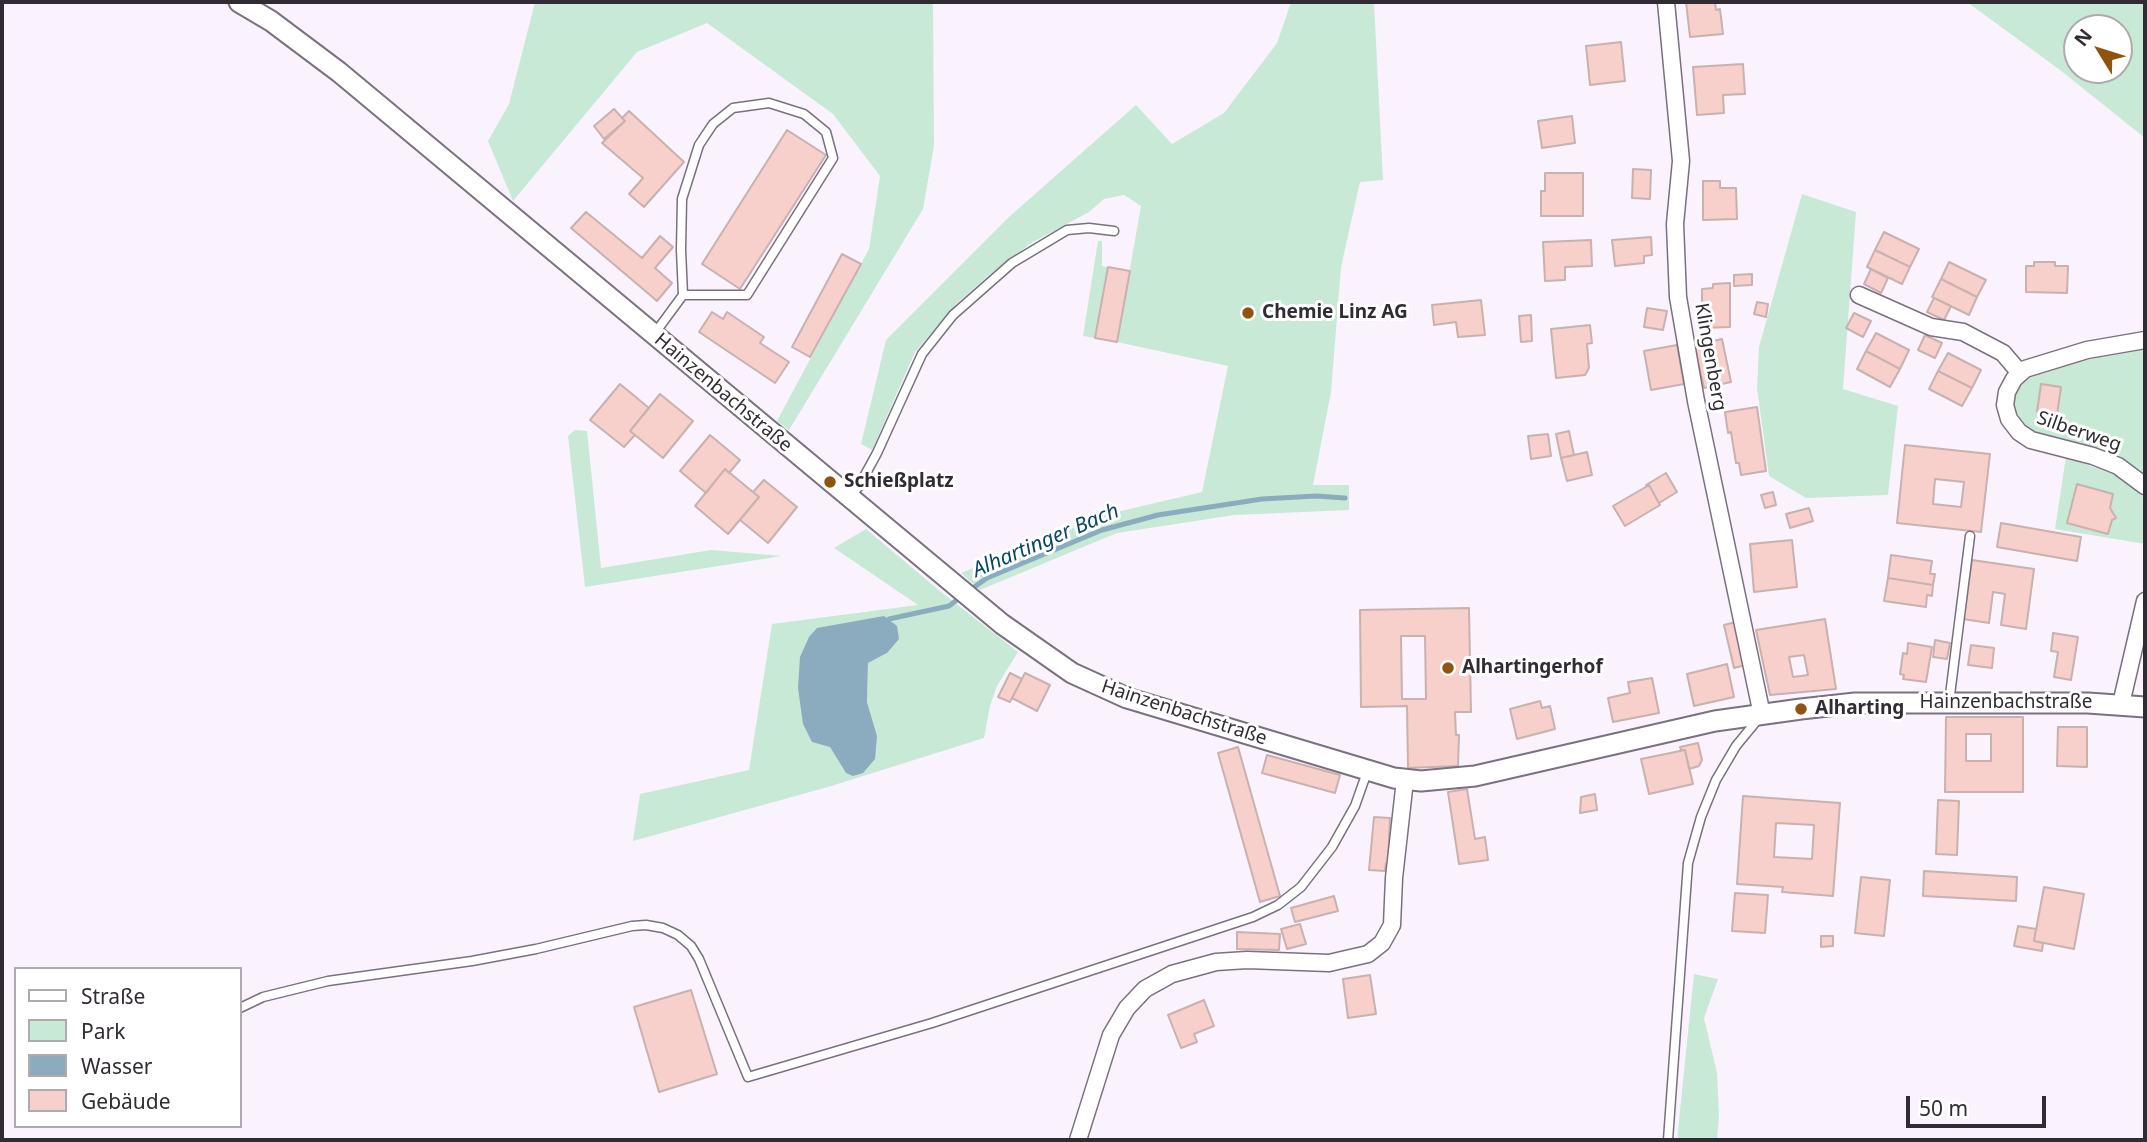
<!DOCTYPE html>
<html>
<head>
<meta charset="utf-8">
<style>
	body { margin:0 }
	#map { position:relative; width:2147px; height:1142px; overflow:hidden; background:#faf3fe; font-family:"Noto Sans",sans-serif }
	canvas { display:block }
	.frame { position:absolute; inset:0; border:4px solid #312c33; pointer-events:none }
	.legend { position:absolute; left:14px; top:967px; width:228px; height:161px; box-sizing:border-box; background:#fff; border:2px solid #adabad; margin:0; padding:9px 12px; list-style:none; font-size:21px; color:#312c33 }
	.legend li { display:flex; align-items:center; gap:14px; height:35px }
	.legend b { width:35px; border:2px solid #adabad }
	.north { position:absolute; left:2063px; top:14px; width:70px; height:70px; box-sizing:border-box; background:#fff; border:2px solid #adabad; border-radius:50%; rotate:308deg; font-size:19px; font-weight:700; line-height:28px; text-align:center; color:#312c33 }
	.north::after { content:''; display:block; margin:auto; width:24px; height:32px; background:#8f5510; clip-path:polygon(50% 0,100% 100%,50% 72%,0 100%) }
	.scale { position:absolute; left:1906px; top:1096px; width:140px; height:32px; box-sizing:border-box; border:4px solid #312c33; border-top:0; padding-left:9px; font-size:21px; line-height:24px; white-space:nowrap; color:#312c33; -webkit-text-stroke:5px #fff; paint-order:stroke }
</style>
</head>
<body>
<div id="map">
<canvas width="2147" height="1142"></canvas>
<div class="frame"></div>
<ul class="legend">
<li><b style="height:9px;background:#fff"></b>Straße</li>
<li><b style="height:19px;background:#c8e9d5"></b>Park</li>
<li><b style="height:19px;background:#8bacbf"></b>Wasser</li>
<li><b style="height:19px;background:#f7cfcb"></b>Gebäude</li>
</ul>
<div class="north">N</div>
<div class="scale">50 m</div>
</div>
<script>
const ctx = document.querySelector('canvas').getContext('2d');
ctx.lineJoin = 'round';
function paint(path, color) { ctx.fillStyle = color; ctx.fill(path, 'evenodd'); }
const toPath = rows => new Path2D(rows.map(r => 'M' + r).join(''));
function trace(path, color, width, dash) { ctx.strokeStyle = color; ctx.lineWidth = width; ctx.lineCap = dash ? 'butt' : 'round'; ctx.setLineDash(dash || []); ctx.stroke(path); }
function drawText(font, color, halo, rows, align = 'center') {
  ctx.font = font + ' "Noto Sans",sans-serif'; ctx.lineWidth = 6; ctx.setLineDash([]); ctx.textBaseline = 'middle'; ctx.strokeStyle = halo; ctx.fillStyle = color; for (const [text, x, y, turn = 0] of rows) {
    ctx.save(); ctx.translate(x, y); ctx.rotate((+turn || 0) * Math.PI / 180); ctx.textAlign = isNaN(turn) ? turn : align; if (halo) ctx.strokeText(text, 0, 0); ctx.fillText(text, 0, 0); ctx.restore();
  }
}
const green = toPath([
	[535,2,933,2,934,146,923,209,789,430,777,421,869,249,880,176,833,114,707,23,637,52,513,201,488,141,509,104],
	[1291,2,1374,2,1383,180,1360,182,1341,267,1331,392,1313,485,1349,485,1349,510,1234,515,1117,533,980,590,961,573,1104,515,1202,492,1228,366,1117,342,1141,206,1124,195,1104,199,1089,212,1031,243,989,275,956,304,915,352,872,450,861,444,886,340,1010,216,1136,105,1172,144,1224,113,1277,43],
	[1967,2,2145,2,2145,138,2060,70],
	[2119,28,2119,70,2077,70,2077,28],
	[1802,194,1856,212,1843,389,1898,406,1888,495,1806,498,1769,476,1757,388,1759,347],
	[1098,241,1102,241,1102,266,1108,267,1095,338,1083,336],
	[2145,348,2145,477,2139,470,2117,457,2028,430,2013,407,2015,395,2024,381,2034,374,2084,357],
	[575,430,587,431,601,568,711,550,782,556,585,587,568,436],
	[2066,457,2115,475,2132,486,2143,497,2145,544,2055,529],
	[866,529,941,592,1018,652,997,686,990,706,984,738,828,787,633,841,640,794,749,770,772,624,918,605,834,548],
	[884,616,887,653,868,663,867,702,877,736,846,773,830,747],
	[1694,974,1718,979,1704,1018,1717,1073,1719,1116,1717,1140,1677,1140]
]);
const water = toPath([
	[884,616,897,626,899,639,887,653,868,663,867,702,877,736,875,759,863,773,853,776,846,773,830,747,812,742,803,724,798,688,800,657,809,637,817,628]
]);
const stream = toPath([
	[970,590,987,578,1102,530,1158,515,1262,499,1316,496,1345,498],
	[889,619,949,606,962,596]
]);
const building = toPath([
	[1686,2,1715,2,1716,10,1720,9,1723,34,1690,37,1686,2],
	[1621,42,1625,81,1590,85,1586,46,1621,42],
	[1743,64,1745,94,1723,95,1724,113,1697,115,1693,67,1743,64],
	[614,109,625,121,604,139,594,126,614,109],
	[629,111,684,162,644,207,629,194,643,178,602,143,625,121,622,118,629,111],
	[1572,116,1575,143,1542,148,1538,121,1572,116],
	[787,130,826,155,740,289,702,264,787,130],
	[1633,169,1651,170,1650,199,1632,198,1633,169],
	[1545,173,1583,173,1583,216,1541,216,1541,191,1545,191,1545,173],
	[1703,181,1720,181,1720,188,1736,188,1737,219,1703,220,1703,181],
	[586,212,642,258,660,236,673,247,655,268,672,283,657,301,571,228,586,212],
	[1884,232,1919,249,1910,267,1875,250,1884,232],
	[1651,237,1652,255,1644,256,1644,263,1615,266,1612,240,1651,237],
	[1591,240,1592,266,1565,267,1565,280,1545,281,1543,242,1591,240],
	[1875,250,1910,267,1902,284,1867,267,1875,250],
	[842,254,861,264,810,357,792,347,842,254],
	[1949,262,1986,280,1977,297,1941,279,1949,262],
	[2034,262,2055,262,2055,266,2068,266,2067,293,2026,292,2026,266,2034,266,2034,262],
	[1108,267,1130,271,1117,342,1095,338,1108,267],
	[1871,269,1888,278,1881,293,1864,284,1871,269],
	[1752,274,1752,285,1734,286,1734,275,1752,274],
	[1941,279,1977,297,1969,315,1932,297,1941,279],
	[1730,283,1730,327,1702,328,1702,289,1713,288,1713,284,1730,283],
	[1934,298,1951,306,1944,320,1927,312,1934,298],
	[1481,300,1485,335,1458,337,1456,322,1434,325,1432,305,1481,300],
	[1757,302,1768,304,1766,317,1754,314,1757,302],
	[1647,308,1667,311,1663,330,1644,327,1647,308],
	[712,312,723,319,727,312,764,337,760,343,789,362,775,383,699,332,712,312],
	[1854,313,1871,321,1863,337,1846,328,1854,313],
	[1531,315,1532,341,1521,342,1519,316,1531,315],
	[1590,325,1592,343,1587,344,1589,368,1585,375,1556,378,1551,329,1590,325],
	[1876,333,1909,350,1900,369,1866,351,1876,333],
	[1925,335,1942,343,1935,358,1918,350,1925,335],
	[1722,339,1731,382,1704,388,1694,345,1722,339],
	[1677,345,1684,384,1651,390,1644,351,1677,345],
	[1866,351,1900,369,1890,387,1857,369,1866,351],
	[1948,353,1981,370,1972,388,1938,371,1948,353],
	[1938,371,1972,388,1962,406,1929,389,1938,371],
	[620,384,649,408,630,431,635,435,624,447,590,420,620,384],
	[2041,384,2061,387,2057,415,2037,412,2041,384],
	[660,394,693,421,663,458,630,431,660,394],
	[1757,407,1766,471,1741,475,1739,463,1736,463,1731,432,1728,433,1725,412,1757,407],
	[1569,431,1574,455,1561,458,1556,434,1569,431],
	[1548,434,1551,456,1531,459,1528,436,1548,434],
	[710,435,740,460,729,473,725,469,706,493,680,471,710,435],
	[1905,445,1990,454,1981,532,1897,523,1905,445],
	[1935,479,1964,482,1961,507,1933,504,1935,479],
	[1587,452,1592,475,1567,481,1561,458,1587,452],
	[725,469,759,497,728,534,695,506,725,469],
	[1666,473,1677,492,1659,503,1649,485,1646,485,1666,473],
	[764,480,797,507,768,543,740,520,759,497,753,492,764,480],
	[2077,484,2113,494,2110,508,2116,518,2112,520,2108,534,2067,523,2077,484],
	[1649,485,1660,505,1625,526,1613,506,1649,485],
	[1773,492,1776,505,1765,508,1761,495,1773,492],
	[1809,508,1813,521,1790,528,1786,514,1809,508],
	[2001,523,2081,537,2077,561,1997,547,2001,523],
	[1792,540,1797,587,1754,592,1750,544,1792,540],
	[1891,555,1932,561,1930,574,1935,574,1933,585,1888,578,1891,555],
	[1972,560,2034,569,2026,629,2001,625,2005,594,1993,592,1989,623,1963,619,1972,560],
	[1888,578,1933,585,1932,596,1927,595,1926,607,1884,601,1888,578],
	[1469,608,1471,712,1455,712,1456,735,1459,735,1458,766,1408,768,1407,706,1361,707,1360,610,1469,608],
	[1401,636,1425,636,1426,699,1402,699,1401,636],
	[1825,619,1836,689,1770,695,1756,630,1825,619],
	[1804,655,1808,675,1793,677,1789,657,1804,655],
	[1736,622,1746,665,1734,668,1724,625,1736,622],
	[2053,633,2078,637,2071,680,2054,677,2058,652,2051,651,2053,633],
	[1935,640,1950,643,1947,659,1933,657,1935,640],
	[1908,643,1932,647,1926,682,1903,679,1904,675,1900,674,1903,653,1907,654,1908,643],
	[1971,645,1994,648,1992,668,1968,665,1971,645],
	[1727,664,1734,697,1694,706,1687,674,1727,664],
	[1010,673,1022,679,1010,702,998,697,1010,673],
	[1025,673,1050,685,1037,711,1012,698,1025,673],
	[1652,678,1659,713,1613,722,1608,698,1630,693,1628,682,1652,678],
	[1540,701,1542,708,1550,706,1555,729,1517,739,1510,709,1540,701],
	[1946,717,2023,717,2023,792,1945,792,1946,717],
	[1966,734,1991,734,1991,761,1966,761,1966,734],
	[2058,727,2087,727,2087,767,2057,766,2058,727],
	[1698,743,1702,760,1699,766,1689,769,1685,750,1681,750,1680,747,1698,743],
	[1238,747,1280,896,1260,902,1218,753,1238,747],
	[1685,750,1693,784,1649,794,1641,759,1685,750],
	[1267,755,1340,775,1335,793,1262,773,1267,755],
	[1467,789,1475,839,1485,837,1488,860,1459,864,1448,792,1467,789],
	[1595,794,1597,810,1580,813,1581,797,1595,794],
	[1743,796,1840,803,1833,896,1782,892,1783,887,1737,884,1743,796],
	[1776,823,1814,825,1812,859,1774,857,1776,823],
	[1938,800,1959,801,1957,855,1936,854,1938,800],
	[1374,817,1390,818,1388,863,1386,863,1385,871,1369,870,1374,817],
	[1924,871,2017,877,2016,901,1923,896,1924,871],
	[1861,877,1890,880,1884,936,1855,933,1861,877],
	[2044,887,2084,894,2074,949,2034,941,2044,887],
	[1735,893,1768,895,1765,933,1732,931,1735,893],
	[1334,896,1338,911,1295,922,1291,908,1334,896],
	[1300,924,1306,944,1287,949,1281,929,1300,924],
	[2018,926,2036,929,2034,941,2043,943,2042,951,2014,946,2018,926],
	[1237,932,1280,934,1279,950,1237,949,1237,932],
	[1821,936,1833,936,1833,946,1821,947,1821,936],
	[1370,975,1376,1014,1348,1018,1343,979,1370,975],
	[691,990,717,1074,659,1092,634,1007,691,990],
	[1204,1000,1214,1026,1194,1034,1197,1042,1181,1048,1168,1015,1204,1000]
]);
const service = toPath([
	[655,333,683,295,681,250,682,199,699,145,713,124,733,108,769,103,804,114,826,132,833,158,747,295,683,295],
	[851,496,859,486,877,453,922,354,953,315,1012,263,1067,230,1089,228,1114,231],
	[1949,703,1970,536],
	[240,1008,263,997,328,981,472,961,536,949,632,926,646,925,663,928,678,935,691,946,699,959,748,1077,932,1023,1253,917,1278,905,1301,887,1332,847,1355,806,1367,772],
	[1668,1140,1688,863,1701,817,1716,780,1736,746,1759,718]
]);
const minor = toPath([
	[1666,2,1681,161,1675,224,1678,297,1696,401,1762,715],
	[1859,295,1931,327,1963,332,2003,353,2020,373],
	[2145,340,2087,350,2025,369,2014,379,2007,392,2005,405,2009,419,2019,432,2031,440,2093,456,2118,466,2145,486],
	[2121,704,2145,601],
	[1078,1140,1111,1035,1127,1008,1145,989,1172,974,1216,962,1247,960,1329,963,1368,954,1382,943,1392,925,1394,878,1405,780]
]);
const tertiary = toPath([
	[239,2,271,21,339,72,1002,624,1072,673,1127,698,1394,778,1421,781,1475,776,1715,721,1801,709,1855,703,2088,703,2145,707]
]);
const markers = [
	[1248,313,7,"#8f5510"],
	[830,482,7,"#8f5510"],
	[1448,668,7,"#8f5510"],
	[1801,709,7,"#8f5510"]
];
const poiNames = [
	["Chemie Linz AG",1262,313],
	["Schießplatz",844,482],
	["Alhartingerhof",1462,668],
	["Alharting",1815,709]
];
const streetNames = [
	["Klingenberg",1710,357,80],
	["Hainzenbachstraße",723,393,40],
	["Silberweg",2079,432,19],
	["Hainzenbachstraße",2006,703],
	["Hainzenbachstraße",1184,713,18]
];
const waterNames = [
	["Alhartinger Bach",1046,541,-23]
];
paint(green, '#c8e9d5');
paint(water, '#8bacbf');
trace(stream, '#8bacbf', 5);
paint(building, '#f7cfcb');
trace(building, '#c8b1af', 2);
trace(service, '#7a707f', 11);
trace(minor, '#7a707f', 19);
trace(tertiary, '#7a707f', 23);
trace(service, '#fff', 8);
trace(minor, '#fff', 16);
trace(tertiary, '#fff', 19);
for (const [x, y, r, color] of markers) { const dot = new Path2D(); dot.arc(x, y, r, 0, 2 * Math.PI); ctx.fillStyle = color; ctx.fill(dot); trace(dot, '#fff', 2.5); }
drawText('bold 19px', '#312c33', '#fff', poiNames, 'left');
drawText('19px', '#312c33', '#fff', streetNames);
drawText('italic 21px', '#084864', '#fff', waterNames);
</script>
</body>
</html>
